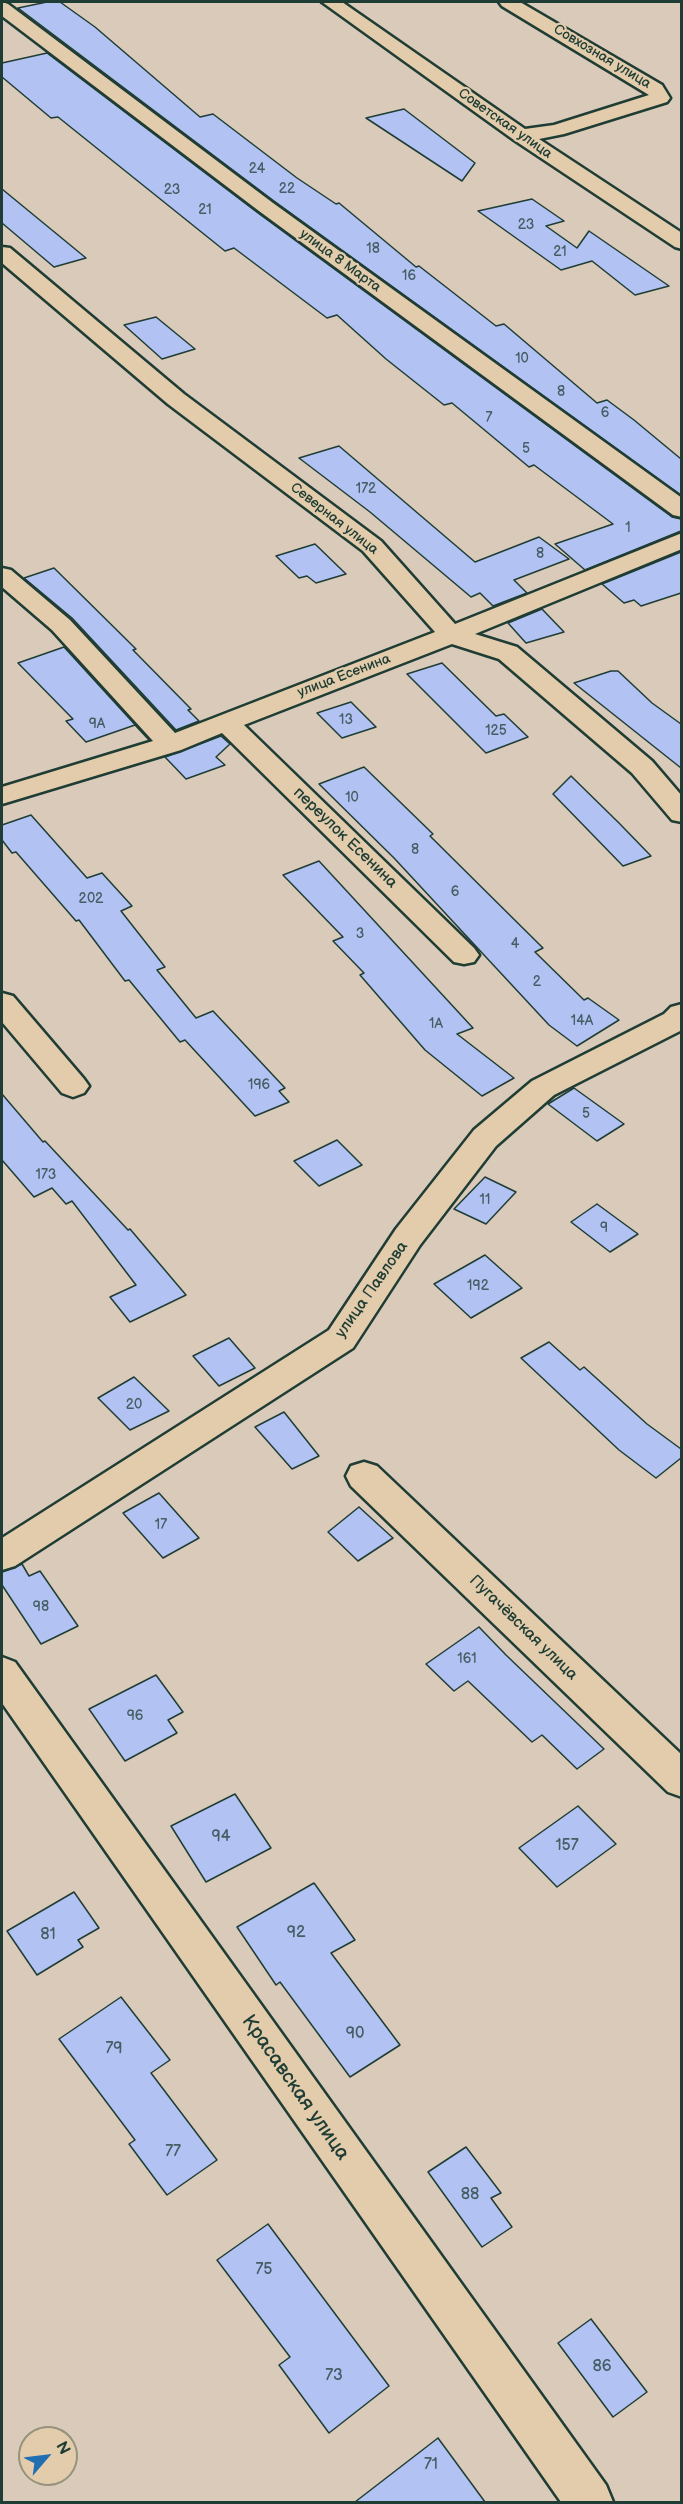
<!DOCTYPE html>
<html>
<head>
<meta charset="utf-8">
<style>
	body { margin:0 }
	#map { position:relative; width:683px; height:2504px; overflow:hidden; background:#d9caba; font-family:"Balsamiq Sans",sans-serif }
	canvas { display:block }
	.frame { position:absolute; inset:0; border:3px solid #1f3d34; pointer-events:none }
	.north { position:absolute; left:18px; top:2426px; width:60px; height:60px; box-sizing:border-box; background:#e3ccac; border:2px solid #95937c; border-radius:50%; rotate:62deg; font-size:16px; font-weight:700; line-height:24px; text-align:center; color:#1f3d34 }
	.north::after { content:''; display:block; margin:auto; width:21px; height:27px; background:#1f6fb2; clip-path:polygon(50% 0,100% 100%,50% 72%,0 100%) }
</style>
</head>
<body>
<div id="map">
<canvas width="683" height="2504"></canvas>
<div class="frame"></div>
<div class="north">N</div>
</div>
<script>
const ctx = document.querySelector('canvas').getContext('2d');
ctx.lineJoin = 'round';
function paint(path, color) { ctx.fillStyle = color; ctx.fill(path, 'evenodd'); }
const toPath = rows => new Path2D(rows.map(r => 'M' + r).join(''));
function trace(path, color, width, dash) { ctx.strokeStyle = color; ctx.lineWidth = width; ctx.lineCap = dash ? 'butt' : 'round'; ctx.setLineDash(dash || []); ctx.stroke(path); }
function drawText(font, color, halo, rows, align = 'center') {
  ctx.font = font + ' "Balsamiq Sans",sans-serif'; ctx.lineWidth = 4.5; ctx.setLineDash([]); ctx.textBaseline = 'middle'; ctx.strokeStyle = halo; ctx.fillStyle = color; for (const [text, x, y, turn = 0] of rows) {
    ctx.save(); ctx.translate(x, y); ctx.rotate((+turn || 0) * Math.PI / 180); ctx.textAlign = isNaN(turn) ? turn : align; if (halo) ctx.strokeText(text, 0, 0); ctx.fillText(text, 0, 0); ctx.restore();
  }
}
const building = toPath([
	[47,2,60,2,95,27,200,117,213,114,297,178,336,204,339,203,416,267,419,266,496,326,504,324,597,403,607,400,634,420,681,459,681,495,274,201,18,8,47,2],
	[47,53,258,213,672,517,681,519,681,531,585,570,555,544,613,524,534,465,529,467,452,403,444,405,386,359,337,315,327,318,234,248,225,251,58,117,51,118,2,77,2,63,47,53],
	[404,109,475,163,462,181,366,118,404,109],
	[2,189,86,258,54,267,2,223,2,189],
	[532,199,564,221,546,226,577,248,589,231,669,286,635,295,592,261,561,270,478,211,532,199],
	[156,317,195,349,162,359,124,325,156,317],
	[339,446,475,562,539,537,569,559,514,580,527,593,493,606,480,593,471,597,370,512,299,458,339,446],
	[315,544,346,574,316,583,307,576,299,578,276,556,315,544],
	[681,552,681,593,641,606,634,600,624,603,602,584,681,552],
	[54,568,136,649,133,650,191,709,188,710,199,721,176,730,72,618,24,578,54,568],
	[542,609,564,632,526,643,508,623,542,609],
	[64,647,149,740,135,725,86,742,66,721,73,719,18,663,64,647],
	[442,663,496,716,504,714,528,737,486,753,407,674,442,663],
	[611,671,618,671,652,703,681,724,681,768,574,683,611,671],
	[351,702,376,727,342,738,317,713,351,702],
	[221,736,230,744,216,757,225,765,186,779,165,757,221,736],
	[364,767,433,834,430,836,543,948,535,952,584,1000,588,998,619,1020,577,1046,549,1025,394,858,319,784,364,767],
	[571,776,619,823,651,856,623,866,553,794,571,776],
	[31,815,87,878,102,873,132,906,121,911,165,967,157,970,196,1018,213,1011,285,1088,279,1091,289,1102,255,1116,185,1040,180,1042,129,980,125,981,79,920,76,921,16,852,12,853,2,840,2,825,31,815],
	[319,861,473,1028,457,1034,514,1078,482,1096,425,1050,360,975,364,973,333,941,343,937,283,875,319,861],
	[574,1088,624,1124,597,1141,548,1104,574,1088],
	[2,1094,43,1142,45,1141,128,1230,130,1229,186,1295,130,1322,110,1297,136,1285,72,1201,66,1204,52,1188,34,1197,2,1160,2,1094],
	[337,1140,362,1165,319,1186,294,1161,337,1140],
	[485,1177,516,1192,486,1224,454,1209,485,1177],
	[597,1204,638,1234,610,1252,571,1222,597,1204],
	[485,1255,522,1288,471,1318,434,1284,485,1255],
	[229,1338,255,1368,219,1386,193,1356,229,1338],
	[549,1342,580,1370,584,1367,647,1424,681,1449,681,1458,656,1478,619,1450,521,1358,549,1342],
	[134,1377,169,1411,130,1430,98,1398,134,1377],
	[284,1412,319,1456,292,1469,255,1427,284,1412],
	[159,1493,199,1538,163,1558,123,1513,159,1493],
	[359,1507,393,1538,358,1561,328,1532,359,1507],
	[22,1564,29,1576,40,1571,78,1626,41,1644,2,1585,2,1572,22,1564],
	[479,1627,506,1655,604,1749,577,1769,542,1735,532,1742,468,1681,454,1691,426,1664,479,1627],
	[156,1675,183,1712,168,1720,177,1733,125,1761,89,1709,156,1675],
	[235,1794,271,1848,206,1882,171,1826,235,1794],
	[578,1806,616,1844,557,1887,519,1848,578,1806],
	[314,1883,355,1940,331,1953,400,2045,350,2077,280,1982,276,1985,237,1927,314,1883],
	[74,1892,99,1928,78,1940,83,1947,37,1975,7,1931,74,1892],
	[121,1997,170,2060,151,2073,217,2160,167,2195,129,2144,135,2140,59,2039,121,1997],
	[466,2147,501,2193,491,2198,512,2227,482,2247,428,2172,466,2147],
	[268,2224,389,2386,329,2433,279,2365,290,2357,217,2260,268,2224],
	[591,2319,647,2392,613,2417,558,2343,591,2319],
	[438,2438,485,2502,355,2502,438,2438]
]);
const minor = toPath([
	[2,2,8,4,273,203,682,498,682,517,673,515,259,211,2,16,2,2],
	[322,2,342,2,525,129,554,125,649,95,502,6,499,2,520,2,662,85,670,98,667,102,564,134,539,139,682,233,682,249,675,247,514,140,322,2],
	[2,247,10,248,184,394,381,541,455,624,682,533,682,549,475,634,517,647,652,761,682,796,682,822,672,820,632,773,499,659,452,644,244,725,474,948,479,955,474,962,464,964,454,962,222,733,181,750,2,804,2,787,153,741,52,630,2,587,2,568,11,570,70,620,175,733,435,632,363,551,168,404,2,263,2,247],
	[2,993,13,996,84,1079,89,1086,84,1093,73,1097,62,1093,2,1022,2,993],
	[682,1004,682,1030,554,1095,496,1146,420,1245,353,1348,15,1566,2,1570,2,1538,329,1330,396,1229,474,1130,532,1081,664,1014,671,1007,682,1004],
	[364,1462,377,1466,682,1755,682,1797,668,1792,351,1486,346,1476,351,1466,364,1462],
	[2,1657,15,1662,606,2485,613,2502,561,2502,2,1703,2,1657]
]);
const farStreetnames = [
	["Совхозная улица",602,57,31],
	["Советская улица",505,124,35],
	["улица 8 Марта",340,261,36],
	["Северная улица",334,519,38],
	["улица Есенина",344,676,-21]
];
const numberNames = [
	["24",257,169],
	["22",287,189],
	["23",172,190],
	["21",205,210],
	["23",526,225],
	["18",373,249],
	["21",560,252],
	["16",409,276],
	["10",522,359],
	["8",561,392],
	["6",605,413],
	["7",489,418],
	["5",526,449],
	["172",366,489],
	["1",628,528],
	["8",540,554],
	["13",346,720],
	["9А",97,724],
	["125",496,731],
	["10",352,798],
	["8",415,850],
	["6",455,892],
	["202",91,899],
	["3",360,934],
	["4",515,944],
	["2",537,982],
	["14А",582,1021],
	["1А",436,1024],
	["196",259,1085],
	["5",586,1114],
	["173",46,1175],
	["11",485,1200],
	["9",604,1228],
	["192",478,1286],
	["20",134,1405],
	["17",161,1525],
	["98",41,1607],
	["161",467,1659],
	["96",135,1716]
];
const streetNames = [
	["переулок Есенина",345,838,44],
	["улица Павлова",372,1290,-55],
	["Пугачёвская улица",523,1628,44]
];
const nearNumbernames = [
	["94",221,1837],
	["157",567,1846],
	["92",296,1933],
	["81",48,1935],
	["90",355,2034],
	["79",114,2049],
	["77",173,2152],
	["88",470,2195],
	["75",264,2270],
	["86",602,2367],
	["73",334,2376],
	["71",431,2465]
];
const nearStreetnames = [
	["Красавская улица",295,2088,55]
];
paint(building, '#b2c2f2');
trace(building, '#1f3d34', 1.5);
trace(minor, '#1f3d34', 5);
paint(minor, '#e3ccac');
drawText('14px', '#1f3d34', '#e3ccac', farStreetnames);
drawText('14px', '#445e64', null, numberNames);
drawText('16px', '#1f3d34', '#e3ccac', streetNames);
drawText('16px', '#445e64', null, nearNumbernames);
drawText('20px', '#1f3d34', '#e3ccac', nearStreetnames);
</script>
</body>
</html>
